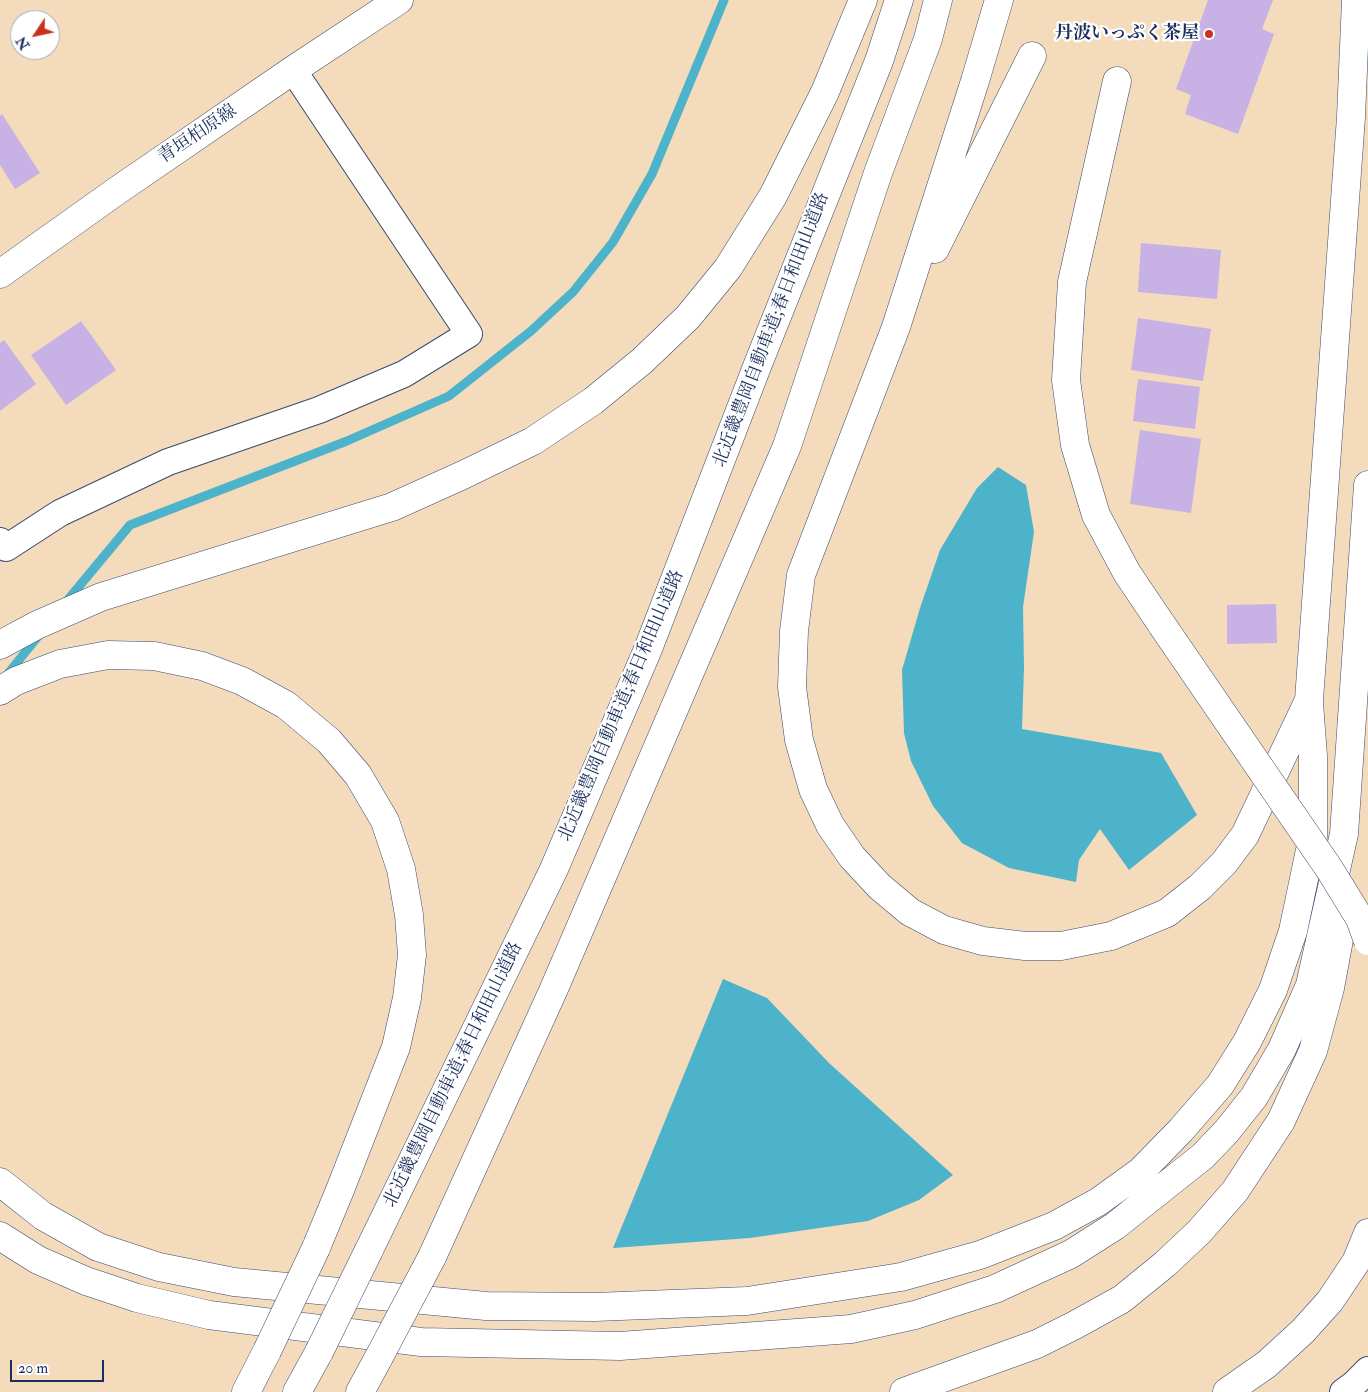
<!DOCTYPE html>
<html>
<head>
<meta charset="utf-8">
<style>
	body { margin:0 }
	#map { position:relative; width:1368px; height:1392px; overflow:hidden; background:#f3dbbb; font-family:"IM FELL Double Pica",serif }
	canvas { display:block }
	.north { position:absolute; left:10px; top:10px; width:50px; height:50px; box-sizing:border-box; background:#fff; border:1px solid #a4acbf; border-radius:50%; rotate:236deg; font-size:14px; font-weight:700; line-height:20px; text-align:center; color:#1b2f5e }
	.north::after { content:''; display:block; margin:auto; width:18px; height:22px; background:#c8321e; clip-path:polygon(50% 0,100% 100%,50% 72%,0 100%) }
	.scale { position:absolute; left:10px; top:1360px; width:94px; height:22px; box-sizing:border-box; border:2px solid #1b2f5e; border-top:0; padding-left:6px; font-size:15px; line-height:18px; white-space:nowrap; color:#1b2f5e; -webkit-text-stroke:4px #fff; paint-order:stroke }
</style>
</head>
<body>
<div id="map">
<canvas width="1368" height="1392"></canvas>
<div class="north">N</div>
<div class="scale">20 m</div>
</div>
<script>
const ctx = document.querySelector('canvas').getContext('2d');
ctx.lineJoin = 'round';
function paint(path, color) { ctx.fillStyle = color; ctx.fill(path, 'evenodd'); }
const toPath = rows => new Path2D(rows.map(r => 'M' + r).join(''));
function trace(path, color, width, dash) { ctx.strokeStyle = color; ctx.lineWidth = width; ctx.lineCap = dash ? 'butt' : 'round'; ctx.setLineDash(dash || []); ctx.stroke(path); }
function drawText(font, color, halo, rows, align = 'center') {
  ctx.font = font + ' "IM FELL Double Pica","Noto Serif JP",serif'; ctx.lineWidth = 4.5; ctx.setLineDash([]); ctx.textBaseline = 'middle'; ctx.strokeStyle = halo; ctx.fillStyle = color; for (const [text, x, y, turn = 0] of rows) {
    ctx.save(); ctx.translate(x, y); ctx.rotate((+turn || 0) * Math.PI / 180); ctx.textAlign = isNaN(turn) ? turn : align; if (halo) ctx.strokeText(text, 0, 0); ctx.fillText(text, 0, 0); ctx.restore();
  }
}
const water = toPath([
	[998,467,1026,485,1034,532,1023,607,1024,668,1022,729,1161,753,1197,815,1129,870,1100,829,1079,860,1076,882,1009,868,962,843,933,806,911,761,904,733,902,670,920,608,940,550,977,488],
	[723,979,767,998,829,1063,953,1175,919,1200,868,1221,750,1238,613,1248]
]);
const stream = toPath([
	[66,602,130,525,347,441,449,396,531,331,573,292,613,242,652,174,724,0],
	[6,676,40,634]
]);
const building = toPath([
	[1208,0,1273,0,1262,29,1274,34,1238,134,1185,114,1191,95,1176,89],
	[2,114,40,173,15,189,0,165,0,116],
	[1141,243,1221,250,1217,299,1138,292],
	[1138,318,1211,329,1203,381,1131,370],
	[81,321,116,370,66,405,31,355],
	[4,340,36,384,0,411,0,343],
	[1138,379,1200,387,1195,429,1133,421],
	[1140,430,1201,439,1191,513,1130,504],
	[1276,604,1277,643,1227,644,1227,605]
]);
const street = toPath([
	[0,541,6,548,60,513,168,462,319,410,404,374,469,334,293,70],
	[1343,1392,1354,1384,1368,1370]
]);
const primary = toPath([
	[0,274,118,190,293,70,399,0]
]);
const highway = toPath([
	[999,0,975,81,896,327,801,575,794,631,792,687,799,740,813,789,830,825,852,857,880,887,910,912,944,930,983,941,1025,946,1061,946,1111,936,1167,913,1200,887,1224,863,1245,835,1309,700,1351,117,1356,0],
	[1117,81,1072,282,1066,380,1075,445,1096,515,1127,573,1162,625],
	[935,249,1032,56],
	[0,645,37,625,101,597,392,507,463,475,533,441,593,401,642,361,688,317,728,268,773,196,825,92,863,0],
	[0,691,16,681,60,664,108,655,154,656,202,666,242,681,286,705,329,741,358,775,385,821,401,869,409,915,412,955,407,998,396,1047,340,1190,316,1248],
	[0,1182,43,1216,98,1247,159,1267,234,1282,486,1306,595,1307,747,1301,901,1277,980,1255,1054,1226,1098,1202,1141,1171,1181,1130,1220,1085,1247,1042,1273,990,1293,931,1313,836,1313,756,1309,703],
	[0,1236,38,1260,86,1281,137,1298,209,1315,421,1342,620,1346,851,1329,915,1315,995,1289,1071,1254,1115,1226,1203,1156,1226,1132,1254,1097,1282,1049,1310,985,1344,834,1368,485],
	[369,1250,554,869,648,649,758,364,879,61,899,0],
	[432,1257,553,991,787,446,878,173,928,39,938,0],
	[246,1392,267,1351],
	[297,1392,319,1352],
	[360,1392,379,1357],
	[904,1392,1037,1344,1075,1325,1122,1299,1165,1264,1199,1232,1235,1191,1281,1121,1313,1051,1330,988,1340,934,1341,910],
	[1227,1392,1267,1364,1303,1331,1330,1301,1356,1262,1368,1233]
]);
const highwayBridge = toPath([
	[1162,625,1330,870,1360,919,1368,941],
	[267,1351,316,1248],
	[319,1352,369,1250],
	[379,1357,432,1257]
]);
const markers = [
	[1209,34,5,"#c8321e"]
];
const poiNames = [
	["丹波いっぷく茶屋",1199,34]
];
const streetNames = [
	["青垣柏原線",198,135,-34],
	["北近畿豊岡自動車道;春日和田山道路",772,330,-69],
	["北近畿豊岡自動車道;春日和田山道路",622,706,-67],
	["北近畿豊岡自動車道;春日和田山道路",454,1075,-64]
];
paint(water, '#4db3cb');
trace(stream, '#4db3cb', 9);
paint(building, '#c8b1e4');
trace(street, '#3b496c', 28);
trace(primary, '#3b496c', 29);
trace(highway, '#3b496c', 29);
trace(street, '#fff', 26);
trace(primary, '#fff', 28);
trace(highway, '#fff', 28);
trace(highwayBridge, '#3b496c', 29, []);
trace(highwayBridge, '#fff', 28);
for (const [x, y, r, color] of markers) { const dot = new Path2D(); dot.arc(x, y, r, 0, 2 * Math.PI); ctx.fillStyle = color; ctx.fill(dot); trace(dot, '#fff', 2); }
drawText('bold 18px', '#1b2f5e', '#fff', poiNames, 'right');
drawText('18px', '#1b2f5e', '#fff', streetNames);
</script>
</body>
</html>
